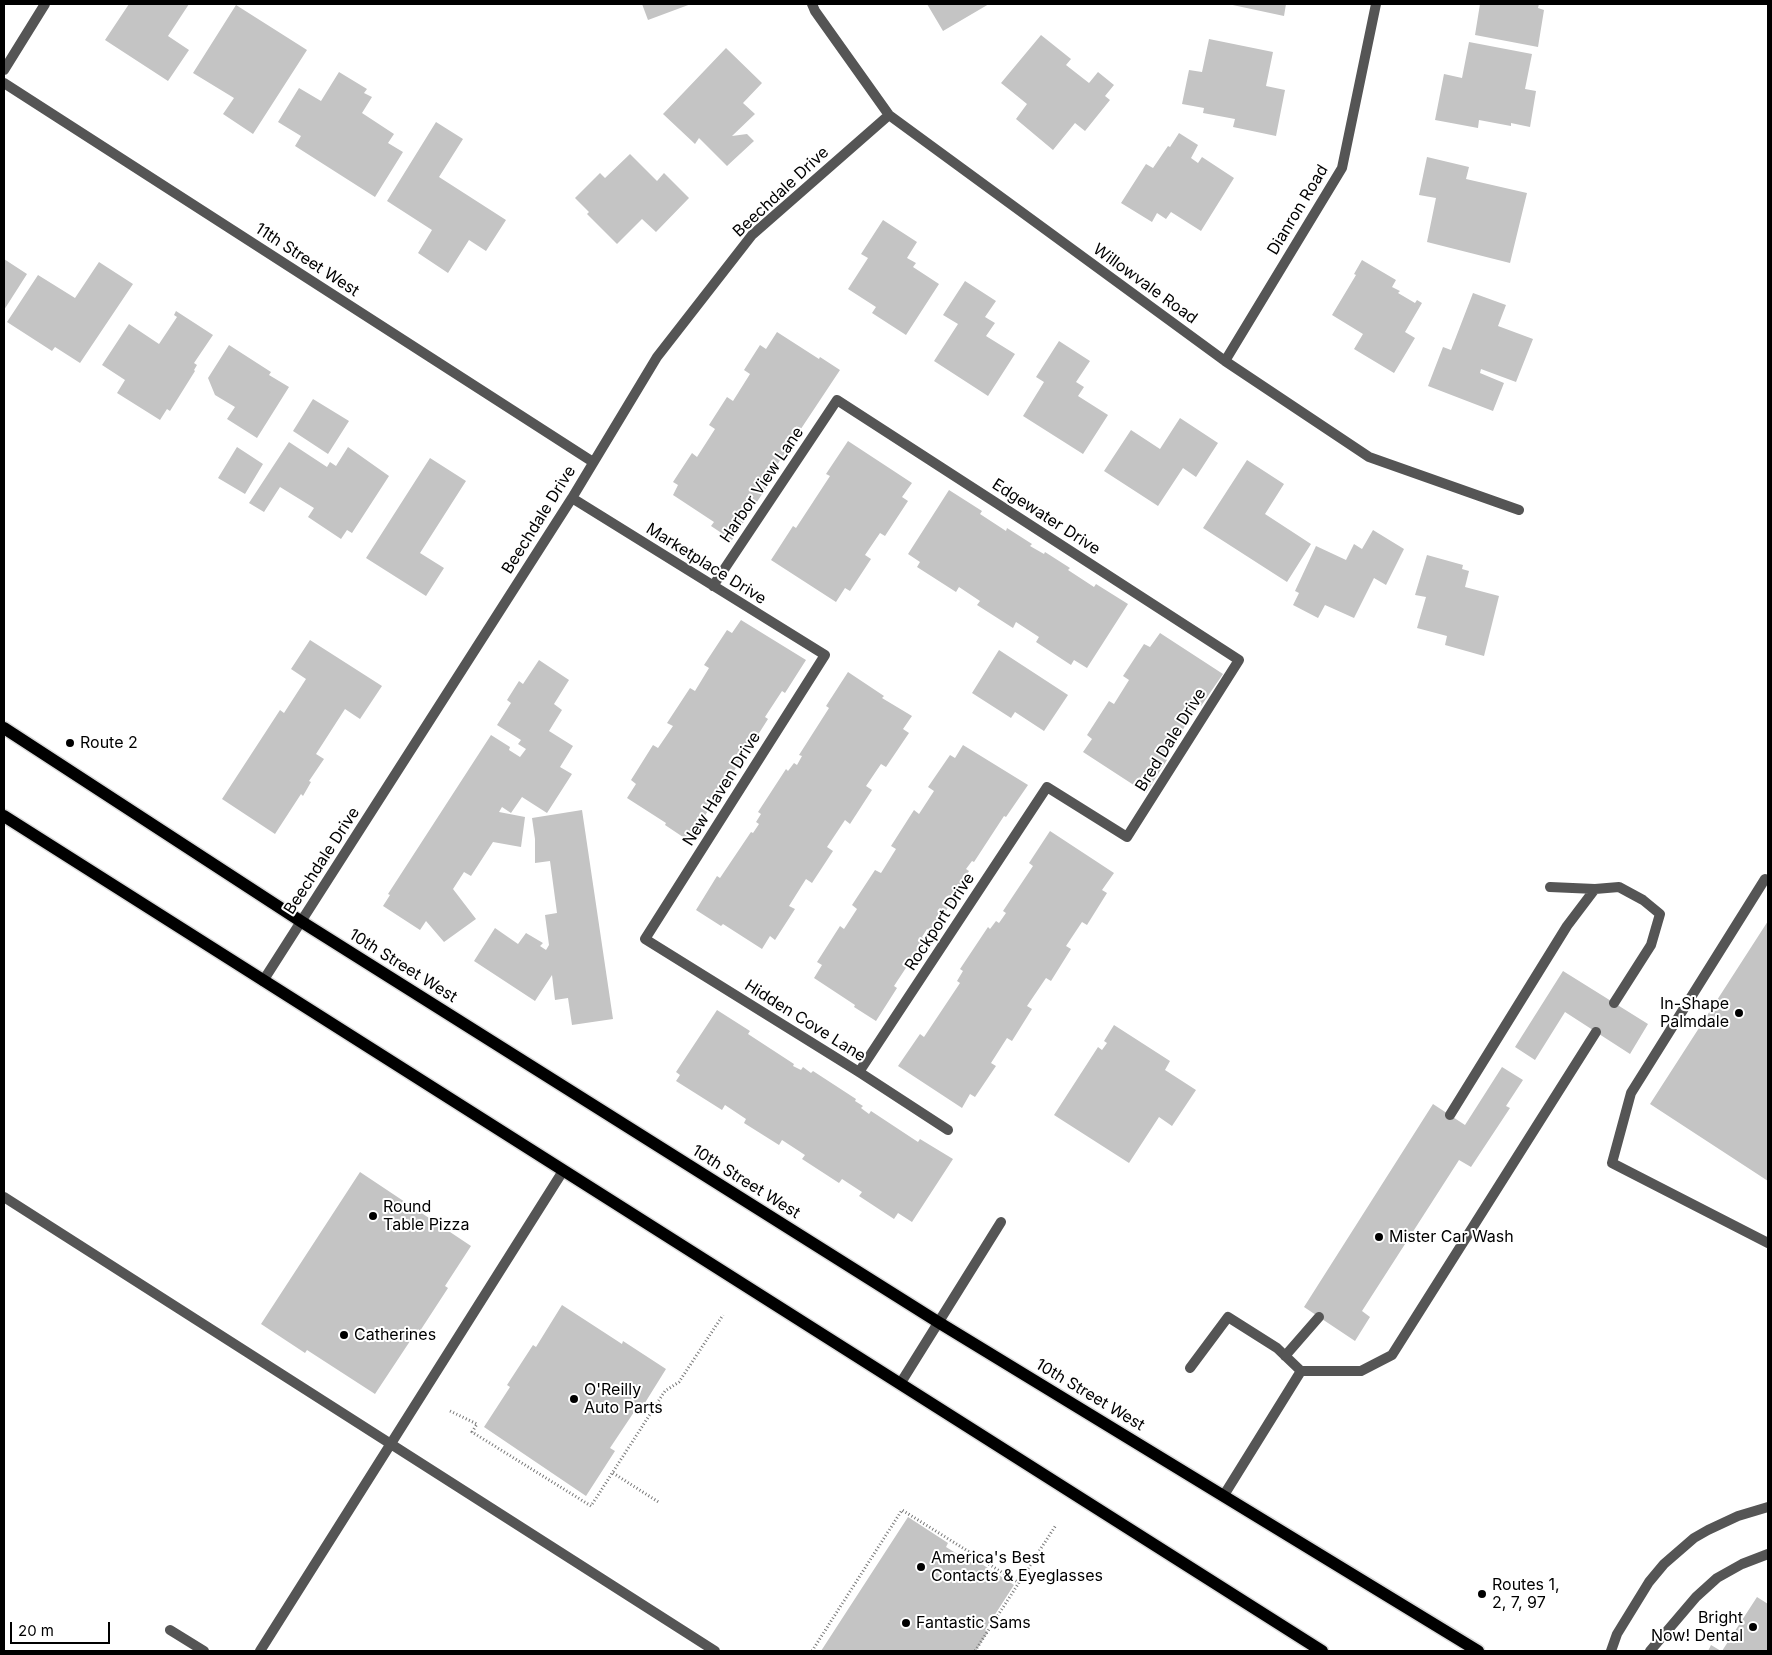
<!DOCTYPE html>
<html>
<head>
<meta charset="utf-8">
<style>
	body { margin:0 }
	#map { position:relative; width:1772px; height:1655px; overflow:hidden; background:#fff; font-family:Inter,sans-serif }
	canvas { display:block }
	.frame { position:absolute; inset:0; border:5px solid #000; pointer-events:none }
	.scale { position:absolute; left:10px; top:1622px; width:100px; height:22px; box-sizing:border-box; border:2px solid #000; border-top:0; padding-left:6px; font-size:15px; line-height:18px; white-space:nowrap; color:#000; -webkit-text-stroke:4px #fff; paint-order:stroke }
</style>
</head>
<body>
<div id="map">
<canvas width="1772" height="1655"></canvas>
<div class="frame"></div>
<div class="scale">20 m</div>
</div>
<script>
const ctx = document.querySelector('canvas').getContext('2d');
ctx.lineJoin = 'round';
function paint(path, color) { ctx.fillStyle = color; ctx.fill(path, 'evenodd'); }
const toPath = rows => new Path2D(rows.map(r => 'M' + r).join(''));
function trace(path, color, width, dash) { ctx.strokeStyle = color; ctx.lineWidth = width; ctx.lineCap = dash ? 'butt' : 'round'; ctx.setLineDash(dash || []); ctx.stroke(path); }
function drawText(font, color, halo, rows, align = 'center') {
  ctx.font = font + ' Inter,sans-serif'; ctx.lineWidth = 4; ctx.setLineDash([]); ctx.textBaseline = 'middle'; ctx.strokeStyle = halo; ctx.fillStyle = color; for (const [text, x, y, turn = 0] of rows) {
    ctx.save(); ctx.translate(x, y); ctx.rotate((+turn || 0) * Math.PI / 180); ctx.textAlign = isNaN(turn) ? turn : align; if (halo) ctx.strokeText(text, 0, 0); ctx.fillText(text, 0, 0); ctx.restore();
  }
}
const building = toPath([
	[129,4,189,4,168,36,189,50,168,81,105,40],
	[642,4,691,4,648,20],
	[927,4,989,4,943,31],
	[1228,4,1286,4,1284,16],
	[1480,4,1539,4,1538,8,1544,10,1538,47,1475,35],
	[236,5,307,50,253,134,223,114,234,98,193,73],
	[1041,35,1071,59,1066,65,1089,83,1098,72,1114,85,1105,96,1110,100,1085,131,1075,123,1053,150,1016,119,1027,104,1001,83],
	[1209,39,1273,52,1266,86,1285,90,1276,136,1233,127,1235,119,1203,113,1204,108,1182,104,1189,70,1202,72],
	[1469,42,1532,54,1525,89,1536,91,1530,127,1511,123,1511,126,1479,120,1478,128,1435,120,1444,74,1462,78],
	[726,48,762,83,743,103,755,114,732,136,747,134,754,141,727,166,699,138,695,144,663,114],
	[339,72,367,89,364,93,372,97,362,113,394,134,388,143,403,152,375,197,295,146,301,136,278,122,299,88,321,101],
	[436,122,463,139,439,177,506,220,486,251,469,240,448,273,418,253,432,230,387,201],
	[1179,133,1198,145,1191,158,1198,163,1202,157,1234,178,1201,231,1171,212,1166,219,1157,213,1152,222,1121,203,1146,164,1153,168,1168,146,1170,147],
	[630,154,657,181,664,173,689,198,656,232,642,219,617,244,587,214,589,212,575,198,600,173,605,178],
	[1427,157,1469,167,1466,179,1527,193,1510,263,1427,242,1436,198,1419,195],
	[883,220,917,242,907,258,916,263,913,267,939,284,906,335,872,313,876,307,848,289,868,258,861,254],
	[4,259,27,274,4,310],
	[1362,260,1396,280,1392,287,1400,291,1398,293,1415,303,1417,300,1422,303,1405,332,1415,338,1394,373,1354,349,1363,334,1332,315,1356,275,1354,274],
	[99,262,133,284,80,363,55,347,52,351,7,322,38,275,75,298],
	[965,281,996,301,985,317,995,323,986,336,1015,354,988,396,934,361,958,324,943,315],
	[1473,293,1506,305,1498,326,1533,339,1516,382,1481,369,1480,373,1504,383,1493,411,1428,386,1443,347,1451,350],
	[176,311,213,335,194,363,197,365,194,370,195,371,170,411,167,409,160,420,117,393,125,380,102,365,129,324,159,344,177,317,174,315],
	[777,332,819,359,820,357,840,370,767,480,770,482,732,540,711,526,714,522,673,495,678,485,673,482,692,453,697,457,715,429,709,425,727,397,733,401,750,374,744,370,760,345,766,349],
	[1059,341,1090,361,1076,382,1084,387,1078,396,1108,415,1083,454,1023,416,1044,382,1036,377],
	[229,345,271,372,269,375,289,387,257,438,227,419,235,407,215,395,208,378],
	[313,399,349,421,328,454,293,431],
	[1180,418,1218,443,1196,477,1183,468,1158,506,1104,471,1131,430,1160,449],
	[848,441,912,483,902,497,908,501,885,536,880,533,865,555,871,559,850,591,845,588,836,602,771,560,793,526,796,528,830,476,826,474],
	[289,442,327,467,330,462,336,466,348,447,389,476,352,533,347,530,341,539,308,517,314,508,280,487,264,512,249,503],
	[237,447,263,464,245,494,218,478],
	[430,458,466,481,420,553,444,568,426,596,366,558],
	[1247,460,1284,484,1265,514,1311,544,1287,582,1203,528],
	[949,490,982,511,980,514,1006,531,1007,528,1032,544,1030,546,1044,554,1045,552,1070,568,1068,570,1094,587,1096,584,1128,604,1087,668,1074,660,1071,665,1036,642,1039,637,1016,622,1013,628,977,605,980,601,959,587,956,592,917,567,920,562,908,554],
	[1373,530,1404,549,1386,585,1374,578,1354,618,1325,605,1318,618,1293,605,1299,593,1295,591,1316,546,1346,560,1354,544,1362,549],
	[1427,555,1463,565,1462,569,1469,571,1465,587,1499,596,1484,656,1445,645,1447,636,1417,628,1426,597,1415,595],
	[741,620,806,660,785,693,782,691,765,717,768,719,754,741,751,739,740,756,742,758,729,779,726,778,708,805,711,806,689,841,665,825,666,823,627,798,636,784,631,780,653,745,658,748,673,726,667,723,690,688,695,691,709,668,704,665,727,630,732,633],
	[1160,633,1223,674,1201,706,1199,704,1165,758,1167,760,1146,793,1083,752,1092,739,1087,735,1109,701,1114,704,1129,680,1123,676,1144,644,1150,647],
	[310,640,382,686,360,719,345,709,316,754,324,759,309,781,311,782,303,796,301,794,275,834,222,799,280,710,284,713,306,679,291,669],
	[999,650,1068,695,1044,731,1015,712,1011,718,972,693],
	[539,660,569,680,554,704,562,710,549,731,573,746,560,767,572,774,547,813,522,797,511,813,502,807,499,812,525,817,521,847,493,842,471,876,464,872,453,889,476,919,444,942,426,921,420,930,383,906,390,895,388,894,491,735,510,747,509,750,520,757,526,749,518,744,521,740,497,725,511,703,507,700,519,681,523,684],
	[848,672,884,696,882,698,912,716,903,729,909,733,886,767,881,764,866,786,872,790,850,824,845,820,827,847,833,851,812,883,806,879,789,906,795,909,775,940,770,936,762,949,723,924,721,926,696,910,717,876,720,878,751,832,753,833,759,824,756,822,761,814,758,812,786,769,788,771,794,763,797,765,802,756,799,755,829,708,826,706],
	[963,745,1028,785,1006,817,1004,816,974,862,972,861,966,869,969,871,964,879,966,880,938,923,936,922,930,931,927,929,922,937,925,939,894,986,897,988,876,1021,854,1007,855,1005,814,978,822,965,817,962,840,926,844,929,857,909,852,905,875,870,881,873,896,849,891,846,914,810,919,814,934,791,928,787,950,755,955,758],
	[582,810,613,1019,572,1025,568,998,555,1000,552,975,535,1001,474,961,495,928,518,944,526,933,543,943,540,946,546,950,549,945,545,915,557,913,550,861,535,863,535,839,532,818],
	[1050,831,1114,873,1102,890,1107,893,1087,925,1082,922,1066,946,1071,949,1051,981,1046,978,1027,1006,1032,1009,1012,1041,1007,1038,991,1063,996,1066,975,1097,970,1094,962,1108,898,1066,920,1034,924,1037,960,983,957,981,963,971,960,969,988,927,990,929,996,921,999,923,1006,913,1003,911,1033,866,1029,863],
	[1768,921,1768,1181,1650,1104],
	[1563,971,1648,1024,1630,1054,1565,1012,1535,1060,1515,1047],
	[717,1010,750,1031,748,1034,794,1064,793,1066,801,1070,803,1067,811,1073,813,1071,856,1099,855,1101,863,1106,861,1108,869,1114,871,1111,918,1142,920,1139,953,1159,912,1222,898,1213,894,1219,859,1196,862,1192,842,1179,839,1183,802,1159,805,1155,782,1140,779,1145,744,1123,746,1119,725,1105,722,1110,676,1081,680,1075,676,1072],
	[1114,1025,1170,1061,1165,1070,1196,1090,1172,1126,1159,1117,1129,1163,1054,1115,1098,1047,1102,1050,1107,1043,1104,1041],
	[1502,1067,1523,1080,1506,1106,1510,1108,1471,1167,1459,1160,1362,1311,1370,1317,1355,1341,1304,1307,1433,1104,1465,1125],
	[360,1172,471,1246,445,1286,448,1288,420,1331,418,1329,375,1394,307,1350,305,1353,261,1324],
	[562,1305,622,1344,623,1341,666,1369,638,1414,634,1412,610,1448,615,1451,586,1496,484,1427,510,1387,507,1385,533,1345,536,1347],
	[908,1517,948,1543,946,1547,972,1563,974,1559,1014,1585,985,1630,988,1632,976,1651,821,1651],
	[1757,1597,1768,1604,1768,1651,1722,1651],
	[1711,1645,1721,1651,1708,1651]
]);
const path = toPath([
	[450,1411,477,1424,472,1432,591,1506,665,1391,679,1382,723,1315],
	[613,1473,660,1503],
	[812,1651,902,1510,1019,1583],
	[975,1651,1056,1525]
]);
const service = toPath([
	[1765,879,1631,1093,1612,1163,1768,1243],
	[1550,887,1595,889],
	[1450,1115,1567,926,1595,889,1619,887,1643,900,1660,914,1651,945,1614,1003],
	[4,1197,715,1651],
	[1285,1356,1319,1317],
	[1190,1368,1228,1317,1277,1348,1301,1371,1224,1495],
	[1301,1371,1361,1371,1392,1355,1596,1032],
	[900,1384,1001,1222],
	[170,1630,204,1651],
	[260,1651,563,1171],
	[1611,1651,1617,1634,1649,1582,1664,1564,1694,1538,1708,1530,1738,1516,1768,1507],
	[1650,1651,1696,1597,1717,1578,1742,1564,1768,1554]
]);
const minor = toPath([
	[812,4,815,11,889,115,1225,361,1369,457,1519,510],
	[4,70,45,4],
	[4,83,593,462],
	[1225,361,1342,168,1376,4],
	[572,498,825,655,645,939,859,1072,948,1130],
	[713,586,837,400,1239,660,1127,837,1047,787,859,1072],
	[263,981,572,498,657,357,752,235,889,115]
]);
const primary = toPath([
	[4,728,302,922,938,1322,1478,1651],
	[4,816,1322,1651]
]);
const markers = [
	[70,743,5,"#000"],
	[1739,1013,5,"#000"],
	[373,1216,5,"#000"],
	[1379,1237,5,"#000"],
	[344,1335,5,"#000"],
	[574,1399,5,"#000"],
	[921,1567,5,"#000"],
	[1482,1594,5,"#000"],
	[906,1623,5,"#000"],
	[1753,1627,5,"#000"]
];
const streetNames = [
	["Beechdale Drive",781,192,-43],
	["Dianron Road",1298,210,-59],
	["11th Street West",307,260,33],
	["Willowvale Road",1145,284,36],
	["Harbor View Lane",762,485,-56],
	["Edgewater Drive",1046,517,33],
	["Beechdale Drive",539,520,-58],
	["Marketplace Drive",706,564,32],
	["Bred Dale Drive",1171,740,-58],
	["New Haven Drive",722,789,-58],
	["Beechdale Drive",322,861,-57],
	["Rockport Drive",940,922,-57],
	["10th Street West",403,966,32],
	["Hidden Cove Lane",805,1021,32],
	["10th Street West",746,1182,32],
	["10th Street West",1090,1395,31]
];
const poiNames = [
	["Route 2",80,743],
	["In-Shape",1729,1004,"right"],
	["Palmdale",1729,1022,"right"],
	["Round",383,1207],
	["Table Pizza",383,1225],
	["Mister Car Wash",1389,1237],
	["Catherines",354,1335],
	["O'Reilly",584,1390],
	["Auto Parts",584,1408],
	["America's Best",931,1558],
	["Contacts & Eyeglasses",931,1576],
	["Routes 1,",1492,1585],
	["2, 7, 97",1492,1603],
	["Bright",1743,1618,"right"],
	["Now! Dental",1743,1636,"right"],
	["Fantastic Sams",916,1623]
];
paint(building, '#c4c4c4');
trace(primary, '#dbdbdb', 15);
trace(path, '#777', 3, [1, 2.5]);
trace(service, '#555', 10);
trace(minor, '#555', 10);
trace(primary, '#000', 12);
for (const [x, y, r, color] of markers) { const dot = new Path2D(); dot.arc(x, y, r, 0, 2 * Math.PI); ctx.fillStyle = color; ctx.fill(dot); trace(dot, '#fff', 2); }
drawText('16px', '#000', '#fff', streetNames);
drawText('16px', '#000', '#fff', poiNames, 'left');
</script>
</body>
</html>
